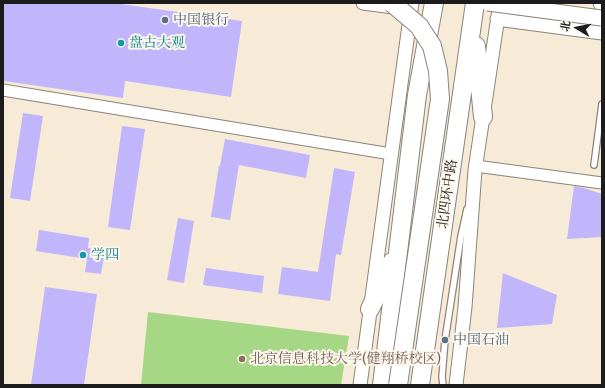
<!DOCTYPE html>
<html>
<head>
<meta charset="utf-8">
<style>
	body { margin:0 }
	#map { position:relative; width:605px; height:388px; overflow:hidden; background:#f7ebd7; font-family:"Gentium Book Plus","Noto Serif SC",serif }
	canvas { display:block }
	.frame { position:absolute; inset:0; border:4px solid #1c1c1c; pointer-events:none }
	.north { position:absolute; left:557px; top:8px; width:40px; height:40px; -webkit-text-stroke:3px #fbf7ec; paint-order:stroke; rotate:280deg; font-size:11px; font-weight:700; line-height:16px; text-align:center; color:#1c1c1c }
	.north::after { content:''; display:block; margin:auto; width:14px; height:18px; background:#1c1c1c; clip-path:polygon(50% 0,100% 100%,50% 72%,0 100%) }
</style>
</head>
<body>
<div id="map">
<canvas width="605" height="388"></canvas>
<div class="frame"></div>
<div class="north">北</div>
</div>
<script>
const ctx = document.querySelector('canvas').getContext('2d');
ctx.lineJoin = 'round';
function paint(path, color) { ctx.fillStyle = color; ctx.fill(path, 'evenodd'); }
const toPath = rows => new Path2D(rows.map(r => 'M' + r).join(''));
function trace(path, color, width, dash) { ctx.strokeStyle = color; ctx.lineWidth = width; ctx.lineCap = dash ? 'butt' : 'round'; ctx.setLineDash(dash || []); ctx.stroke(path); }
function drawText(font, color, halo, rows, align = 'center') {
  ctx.font = font + ' "Gentium Book Plus","Noto Serif SC",serif'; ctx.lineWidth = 4; ctx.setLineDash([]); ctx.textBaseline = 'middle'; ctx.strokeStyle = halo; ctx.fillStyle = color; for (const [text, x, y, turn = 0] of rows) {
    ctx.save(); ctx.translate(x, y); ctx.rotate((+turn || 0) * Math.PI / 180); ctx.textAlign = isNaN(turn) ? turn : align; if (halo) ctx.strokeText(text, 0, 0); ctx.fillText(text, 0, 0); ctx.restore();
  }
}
const green = toPath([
	[148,312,349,336,341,385,141,385]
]);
const building = toPath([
	[3,3,114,3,242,21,231,97,125,81,123,98,3,81],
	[23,113,43,116,30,201,10,198],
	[122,126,145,129,130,230,108,227],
	[225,139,310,155,306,178,239,165,230,220,211,217,219,165,220,166],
	[334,168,355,172,341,255,336,254,330,301,278,294,282,267,318,272],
	[574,186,584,188,602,194,602,237,567,239],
	[178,218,194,221,184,283,167,280],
	[39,230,89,238,88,248,105,251,101,274,85,272,87,259,36,251],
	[206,268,264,276,262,293,203,285],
	[503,273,557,295,552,324,497,328],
	[45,287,97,294,84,385,31,385]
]);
const service = toPath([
	[594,165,602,104],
	[443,385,442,377,445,340,461,236,467,209]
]);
const minor = toPath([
	[3,90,391,154],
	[476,166,602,183]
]);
const tertiary = toPath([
	[363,3,401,8],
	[497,19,602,33],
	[360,385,412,3],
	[456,385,465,307,475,170,500,3]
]);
const secondary = toPath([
	[601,3,602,3]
]);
const trunk = toPath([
	[476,46,483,117],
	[370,309,392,262],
	[382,385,417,95,434,3],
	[420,385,475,3]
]);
const secondaryBridge = toPath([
	[488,3,601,18]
]);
const trunkBridge = toPath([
	[392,3,419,26,432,46,438,71,440,99,398,385]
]);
const markers = [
	[165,20,4,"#5c6f8a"],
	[121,43,4,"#0f9aa8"],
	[83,255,4,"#0f9aa8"],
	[445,340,4,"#5c6f8a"],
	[242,359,4,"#8d6e63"]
];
const serviceNames = [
	["中国银行",173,20],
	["中国石油",453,340]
];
const cultureNames = [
	["盘古大观",129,43],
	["学四",91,255]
];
const streetNames = [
	["北四环中路",448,194,-82]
];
const educationNames = [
	["北京信息科技大学(健翔桥校区)",250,359]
];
paint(green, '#a6d785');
paint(building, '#c1b5fc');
trace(service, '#8a847a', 8);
trace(minor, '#8a847a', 13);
trace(tertiary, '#8a847a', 15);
trace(secondary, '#8a847a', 17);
trace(trunk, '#8a847a', 20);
trace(service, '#fff', 5.5);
trace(minor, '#fff', 11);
trace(tertiary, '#fff', 13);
trace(secondary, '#fff', 15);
trace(trunk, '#fff', 18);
trace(secondaryBridge, '#8a847a', 17, []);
trace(trunkBridge, '#8a847a', 20, []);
trace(secondaryBridge, '#fff', 15);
trace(trunkBridge, '#fff', 18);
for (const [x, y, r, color] of markers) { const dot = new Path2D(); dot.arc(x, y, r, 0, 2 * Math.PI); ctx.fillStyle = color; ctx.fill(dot); trace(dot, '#fbf7ec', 1.5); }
drawText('14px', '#4e5e75', '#fbf7ec', serviceNames, 'left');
drawText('14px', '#0d838f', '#fbf7ec', cultureNames, 'left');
drawText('14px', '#1c1c1c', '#fbf7ec', streetNames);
drawText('14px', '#785e54', '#fbf7ec', educationNames, 'left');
</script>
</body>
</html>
